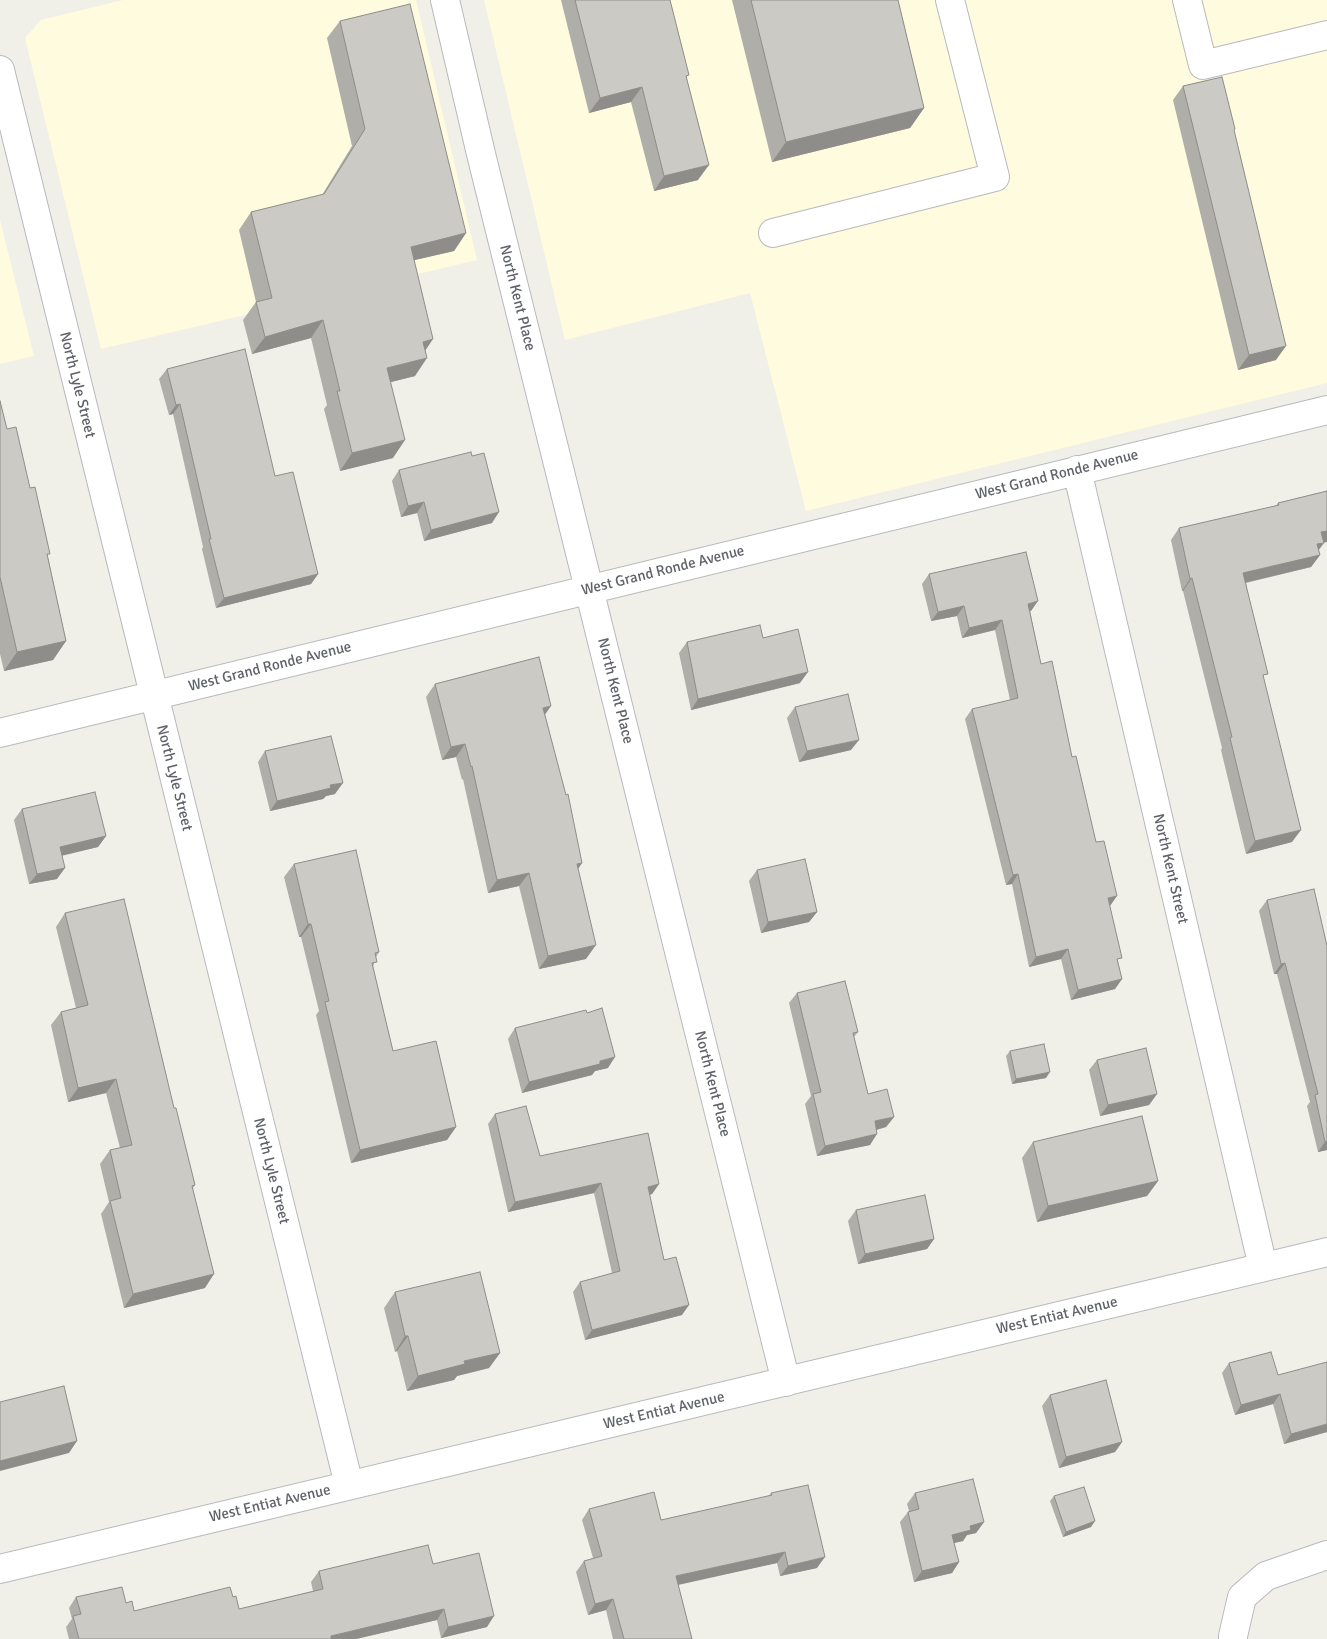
<!DOCTYPE html>
<html>
<head>
<meta charset="utf-8">
<style>
	body { margin:0 }
	canvas { display:block; background:#f1f0e8 }
</style>
</head>
<body>
<canvas width="1327" height="1639"></canvas>
<script>
const ctx = document.querySelector('canvas').getContext('2d');
ctx.lineJoin = 'round';
function paint(path, color) { ctx.fillStyle = color; ctx.fill(path, 'evenodd'); }
const toPath = rows => new Path2D(rows.map(r => 'M' + r).join(''));
function trace(path, color, width, dash) { ctx.strokeStyle = color; ctx.lineWidth = width; ctx.lineCap = dash ? 'butt' : 'round'; ctx.setLineDash(dash || []); ctx.stroke(path); }
function drawText(font, color, halo, rows, align = 'center') {
  ctx.font = font + ' Signika,sans-serif'; ctx.lineWidth = 4.5; ctx.setLineDash([]); ctx.textBaseline = 'middle'; ctx.strokeStyle = halo; ctx.fillStyle = color; for (const [text, x, y, turn = 0] of rows) {
    ctx.save(); ctx.translate(x, y); ctx.rotate((+turn || 0) * Math.PI / 180); ctx.textAlign = isNaN(turn) ? turn : align; if (halo) ctx.strokeText(text, 0, 0); ctx.fillText(text, 0, 0); ctx.restore();
  }
}
const commercial = toPath([
	[123,0,416,0,477,260,101,349,25,38,41,20],
	[484,0,1327,0,1327,383,806,511,750,293,565,340],
	[0,220,34,356,0,364]
]);
const minor = toPath([
	[445,0,481,154,786,1382],
	[1187,0,1203,65,1327,35],
	[0,70,349,1485],
	[773,233,995,177,950,0],
	[1077,470,1263,1267],
	[0,733,1327,410],
	[0,1569,1327,1252],
	[1233,1639,1233,1636,1242,1597,1266,1576,1327,1555]
]);
const wall = toPath([
	[561,0,670,0,687,78,698,180,654,191,631,102,589,113],
	[732,0,898,0,924,108,910,128,772,162],
	[340,21,466,233,454,251,414,260,425,350,415,376,391,382,393,458,340,471,324,409,327,405,311,338,252,354,243,320,256,302,239,230,251,212,322,195,352,146,327,38],
	[1183,86,1234,131,1276,360,1238,370,1173,100],
	[167,369,275,476,318,574,311,584,216,608,202,549,203,547,173,414,169,415,159,379],
	[0,401,7,429,30,488,48,557,66,641,53,660,4,671,0,654],
	[399,470,492,523,424,541,417,513,401,517,392,481],
	[1327,491,1327,542,1323,542,1318,550,1320,555,1311,567,1246,583,1264,679,1292,842,1246,854,1221,750,1222,748,1183,591,1182,591,1171,540,1179,528,1276,506,1278,503],
	[929,574,1031,611,1030,611,1041,664,1072,757,1110,906,1118,962,1122,979,1115,989,1071,1000,1061,959,1029,967,1012,884,1006,885,965,719,972,709,1010,700,995,630,962,638,957,616,931,621,922,584],
	[763,638,800,683,691,710,679,653,687,642],
	[435,684,545,715,582,863,578,869,586,959,539,969,519,886,488,893,463,779,462,780,456,757,442,760,426,697],
	[795,707,851,750,799,762,787,718],
	[265,751,335,794,326,796,323,799,270,811,258,762],
	[22,809,106,836,98,847,62,855,57,879,29,884,14,820],
	[294,864,379,952,376,957,373,967,393,1051,456,1127,447,1140,351,1163,316,1015,319,1011,301,937,299,937,284,877],
	[757,870,817,912,809,922,761,933,749,881],
	[1267,900,1327,946,1327,1150,1318,1152,1307,1106,1310,1102,1277,974,1274,974,1259,911],
	[65,913,174,1108,195,1185,193,1188,205,1288,124,1308,101,1214,109,1202,100,1164,110,1150,120,1148,106,1093,68,1102,51,1025,61,1012,76,1008,56,927],
	[797,993,858,1032,854,1037,868,1094,894,1117,886,1127,877,1130,870,1145,817,1156,805,1104,811,1096,789,1003],
	[515,1028,608,1068,595,1071,592,1075,522,1093,508,1039],
	[1010,1051,1046,1078,1012,1084,1006,1056],
	[1097,1060,1157,1094,1149,1105,1100,1116,1089,1070],
	[495,1114,540,1156,659,1184,652,1194,649,1195,664,1260,682,1315,585,1340,573,1292,580,1282,612,1273,594,1193,508,1212,488,1124],
	[1033,1142,1158,1181,1147,1196,1037,1222,1022,1158],
	[856,1210,934,1239,927,1249,858,1264,848,1221],
	[395,1292,500,1353,489,1368,457,1376,454,1380,407,1391,397,1351,395,1352,384,1308],
	[1229,1363,1278,1375,1327,1432,1284,1444,1273,1404,1235,1415,1222,1373],
	[1050,1395,1122,1442,1115,1452,1059,1468,1042,1406],
	[771,1493,817,1568,780,1576,777,1563,678,1584,692,1639,613,1639,606,1610,588,1615,576,1572,584,1561,593,1558,582,1520,589,1509,661,1520,769,1496],
	[915,1493,984,1522,976,1533,967,1535,963,1541,954,1543,959,1562,952,1573,914,1582,900,1522,908,1512,909,1511,907,1504],
	[1054,1496,1091,1527,1063,1537,1050,1501],
	[433,1564,487,1627,441,1638,437,1620,356,1639,69,1639,66,1627,72,1619,69,1608,76,1597,126,1603,134,1611,233,1597,239,1609,313,1591,311,1582,319,1571]
]);
const shadedWall = toPath([
	[642,87,631,102,589,113,600,98],
	[924,108,910,128,772,162,786,142],
	[709,165,698,180,654,191,664,176],
	[466,233,454,251,398,264,411,247],
	[323,320,311,338,252,354,265,337],
	[433,339,421,357,423,342],
	[1286,346,1276,360,1238,370,1249,355],
	[427,358,415,376,375,386,387,368],
	[180,404,173,414,169,415,176,405],
	[405,440,393,458,340,471,352,453],
	[424,502,417,513,401,517,408,506],
	[499,512,492,523,424,541,431,530],
	[1327,531,1327,542,1313,545,1321,532],
	[1324,543,1315,555,1317,544],
	[1320,555,1311,567,1235,585,1243,573],
	[318,574,311,584,216,608,224,598],
	[1192,578,1183,591,1182,591,1190,579],
	[1038,601,1031,611,1021,613,1028,604],
	[964,606,957,616,931,621,938,612],
	[1002,620,995,630,962,638,969,628],
	[66,641,53,660,4,671,17,652],
	[808,672,800,683,691,710,698,699],
	[551,706,542,719,543,708],
	[859,740,851,750,799,762,807,751],
	[465,744,456,757,442,760,451,747],
	[343,783,335,794,326,796,323,799,270,811,277,801,330,785],
	[1301,830,1292,842,1246,854,1255,841],
	[106,836,98,847,53,858,60,847],
	[582,863,573,876,577,864],
	[65,868,57,879,29,884,37,874],
	[529,873,519,886,488,893,497,880],
	[1018,874,1012,884,1006,885,1013,875],
	[1117,896,1110,906,1108,898],
	[817,912,809,922,761,933,768,922],
	[308,924,311,924,301,937,299,937],
	[596,945,586,959,539,969,548,956],
	[1068,949,1061,959,1029,967,1036,957],
	[1285,963,1277,974,1274,974,1281,964],
	[1122,979,1115,989,1071,1000,1078,990],
	[615,1057,608,1068,595,1071,592,1075,522,1093,529,1082],
	[1050,1072,1046,1078,1012,1084,1016,1079],
	[116,1079,106,1093,68,1102,78,1088],
	[1157,1094,1149,1105,1100,1116,1108,1105],
	[894,1117,886,1127,867,1132,875,1121],
	[456,1127,447,1140,351,1163,360,1150],
	[877,1134,870,1145,817,1156,825,1146],
	[1327,1141,1327,1150,1318,1152,1325,1142],
	[1158,1181,1147,1196,1037,1222,1048,1206],
	[601,1183,594,1193,508,1212,515,1202],
	[659,1184,652,1194,641,1197,648,1187],
	[934,1239,927,1249,858,1264,865,1254],
	[214,1274,205,1288,124,1308,133,1294],
	[689,1305,682,1315,585,1340,592,1330],
	[405,1336,408,1336,397,1351,395,1352],
	[500,1353,489,1368,457,1376,454,1380,407,1391,418,1376,464,1361],
	[1280,1394,1273,1404,1235,1415,1241,1405],
	[1327,1424,1327,1432,1284,1444,1291,1434],
	[77,1441,69,1453,0,1471,0,1461],
	[1122,1442,1115,1452,1059,1468,1066,1457],
	[1095,1521,1091,1527,1063,1537,1066,1532],
	[984,1522,976,1533,967,1535,963,1541,945,1545,952,1535,970,1526],
	[785,1552,777,1563,669,1587,676,1576],
	[825,1557,817,1568,780,1576,788,1566],
	[959,1562,952,1573,914,1582,922,1571],
	[613,1599,606,1610,588,1615,595,1604],
	[444,1609,437,1620,356,1639,328,1639,331,1636],
	[494,1616,487,1627,441,1638,448,1627]
]);
const building = toPath([
	[575,0,670,0,689,75,686,76,709,165,664,176,642,87,600,98,575,0],
	[751,0,898,0,924,108,786,142,751,0],
	[410,4,466,233,411,247,433,339,423,342,427,358,387,368,405,440,352,453,337,391,340,391,323,320,265,337,256,302,272,298,251,212,324,194,365,129,340,21,410,4],
	[1222,77,1235,129,1234,130,1286,346,1249,355,1183,86,1222,77],
	[245,349,275,476,293,472,318,574,224,598,209,539,211,539,180,404,176,405,167,369,245,349],
	[0,401,7,429,16,427,30,488,35,487,50,554,47,554,66,641,17,652,0,577,0,401],
	[471,452,472,456,484,453,499,512,431,530,424,502,408,506,399,470,471,452],
	[1327,491,1327,531,1321,532,1324,543,1317,544,1320,555,1243,573,1268,674,1263,675,1301,830,1255,841,1230,738,1232,737,1192,578,1190,579,1179,528,1279,505,1278,503,1327,491],
	[1026,552,1038,601,1028,604,1041,664,1052,661,1072,757,1076,756,1096,842,1104,841,1117,896,1108,898,1122,958,1117,959,1122,979,1078,990,1068,949,1036,957,1018,874,1013,875,972,709,1018,698,1002,620,969,628,964,606,938,612,929,574,1026,552],
	[760,625,763,638,798,629,808,672,698,699,687,642,760,625],
	[539,657,551,706,543,708,566,795,568,794,582,863,577,864,596,945,548,956,529,873,497,880,472,766,471,767,465,744,451,747,435,684,539,657],
	[848,694,859,740,807,751,795,707,848,694],
	[331,736,343,783,330,785,331,788,277,801,265,751,331,736],
	[95,792,106,836,60,847,65,868,37,874,22,809,95,792],
	[356,850,379,952,375,953,377,962,372,963,393,1051,436,1041,456,1127,360,1150,325,1002,329,1001,311,924,308,924,294,864,356,850],
	[805,859,817,912,768,922,757,870,805,859],
	[1314,889,1327,946,1327,1141,1325,1142,1315,1095,1318,1094,1285,963,1281,964,1267,900,1314,889],
	[124,899,174,1108,176,1108,195,1185,192,1186,214,1274,133,1294,110,1201,121,1198,110,1150,132,1145,116,1079,78,1088,61,1012,88,1005,65,913,124,899],
	[845,981,858,1032,853,1033,868,1094,887,1089,894,1117,875,1121,877,1134,825,1146,813,1094,821,1092,797,993,845,981],
	[602,1008,615,1057,600,1061,600,1064,529,1082,515,1028,586,1010,587,1013,602,1008],
	[1044,1044,1050,1072,1016,1079,1010,1051,1044,1044],
	[1146,1048,1157,1094,1108,1105,1097,1060,1146,1048],
	[526,1106,540,1156,648,1133,659,1184,648,1187,664,1260,676,1257,689,1305,592,1330,580,1282,620,1271,601,1183,515,1202,495,1114,526,1106],
	[1142,1116,1158,1181,1048,1206,1033,1142,1142,1116],
	[925,1195,934,1239,865,1254,856,1210,925,1195],
	[480,1272,500,1353,464,1361,465,1364,418,1376,408,1336,405,1336,395,1292,480,1272],
	[1271,1352,1278,1375,1327,1362,1327,1424,1291,1434,1280,1394,1241,1405,1229,1363,1271,1352],
	[1106,1380,1122,1442,1066,1457,1050,1395,1106,1380],
	[64,1386,77,1441,0,1461,0,1402,64,1386],
	[973,1479,984,1522,970,1526,971,1530,952,1535,959,1562,922,1571,908,1512,919,1509,915,1493,973,1479],
	[808,1485,825,1557,788,1566,785,1552,676,1576,692,1639,624,1639,613,1599,595,1604,584,1561,602,1556,589,1509,654,1492,661,1520,772,1495,771,1493,808,1485],
	[1084,1487,1095,1521,1066,1532,1054,1496,1084,1487],
	[428,1545,433,1564,479,1553,494,1616,448,1627,444,1609,331,1636,331,1639,79,1639,73,1616,81,1614,76,1597,122,1587,126,1603,132,1601,134,1611,230,1587,233,1597,236,1596,239,1609,323,1589,319,1571,428,1545]
]);
const streetNames = [
	["North Kent Place",517,298,76],
	["North Lyle Street",77,385,76],
	["West Grand Ronde Avenue",1057,475,-14],
	["West Grand Ronde Avenue",663,571,-14],
	["West Grand Ronde Avenue",270,667,-14],
	["North Kent Place",615,691,76],
	["North Lyle Street",174,778,76],
	["North Kent Street",1170,869,77],
	["North Kent Place",712,1084,76],
	["North Lyle Street",271,1171,76],
	["West Entiat Avenue",1057,1316,-13],
	["West Entiat Avenue",664,1411,-13],
	["West Entiat Avenue",270,1504,-13]
];
paint(commercial, '#fefbdf');
trace(minor, '#b8b9be', 30);
trace(minor, '#fff', 28);
paint(wall, '#afaea9');
paint(shadedWall, '#8f8d8a');
paint(building, '#cccac5');
trace(building, '#8f8d8a', 1);
drawText('15px', '#5f6268', '#fff', streetNames);
</script>
</body>
</html>
